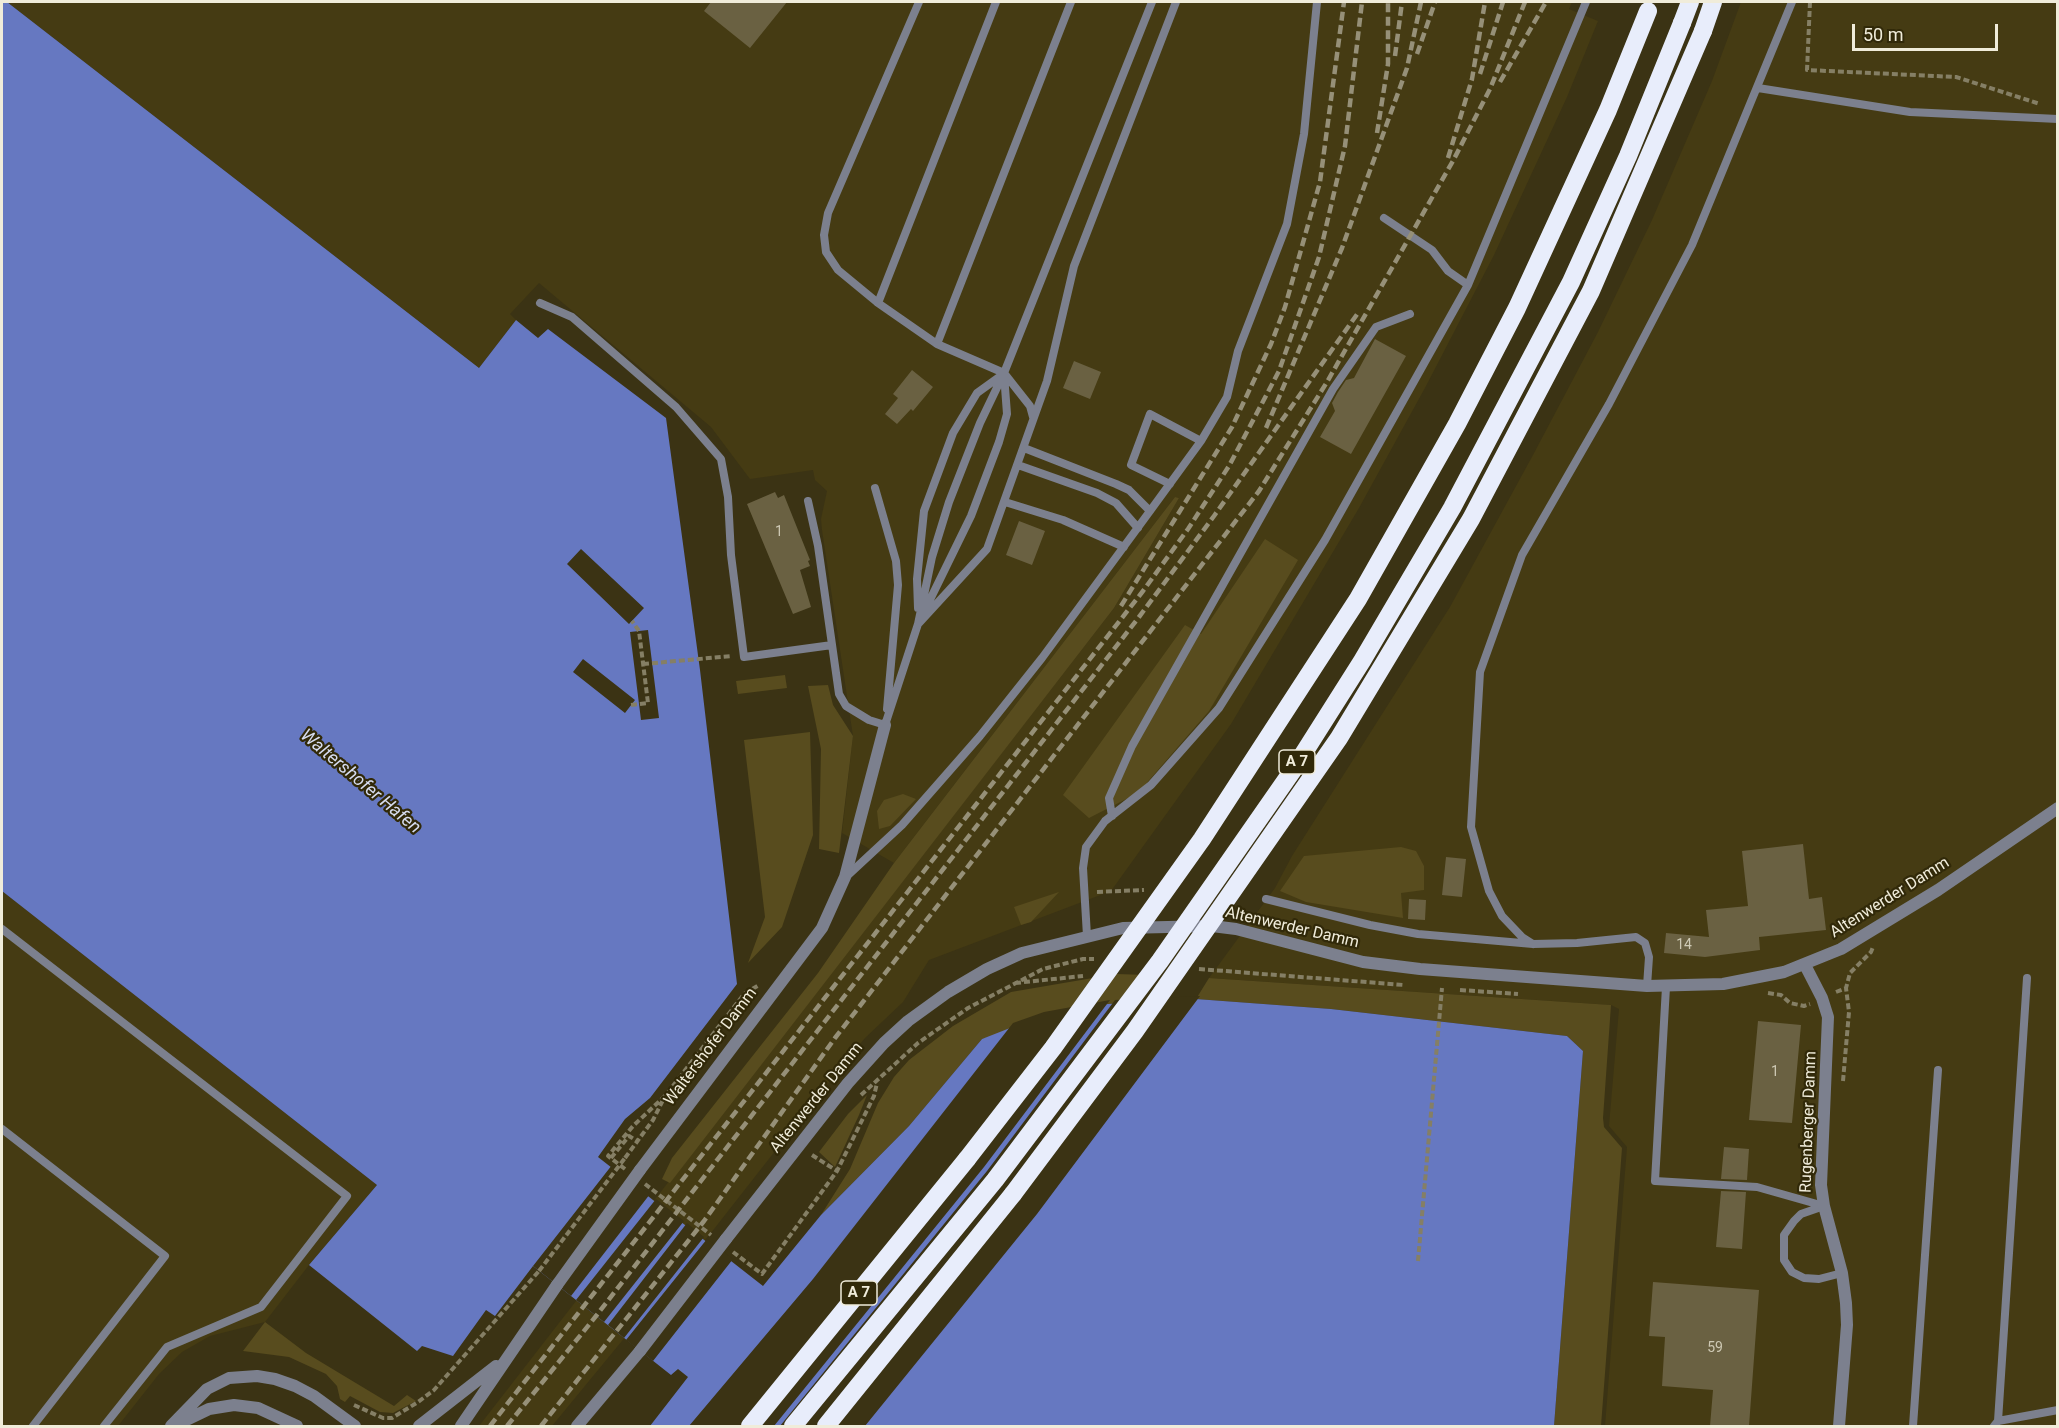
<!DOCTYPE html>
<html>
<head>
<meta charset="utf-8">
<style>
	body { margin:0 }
	#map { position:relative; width:2059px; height:1428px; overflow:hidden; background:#3b3314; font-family:Roboto,sans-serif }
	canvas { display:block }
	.frame { position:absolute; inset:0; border:3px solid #f0ecda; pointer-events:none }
	.scale { position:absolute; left:1852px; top:24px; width:146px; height:27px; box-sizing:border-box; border:3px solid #f0ecda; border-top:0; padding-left:8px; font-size:18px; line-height:21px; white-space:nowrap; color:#f0ecda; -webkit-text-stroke:4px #312909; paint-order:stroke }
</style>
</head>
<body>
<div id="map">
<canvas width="2059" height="1428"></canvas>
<div class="frame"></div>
<div class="scale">50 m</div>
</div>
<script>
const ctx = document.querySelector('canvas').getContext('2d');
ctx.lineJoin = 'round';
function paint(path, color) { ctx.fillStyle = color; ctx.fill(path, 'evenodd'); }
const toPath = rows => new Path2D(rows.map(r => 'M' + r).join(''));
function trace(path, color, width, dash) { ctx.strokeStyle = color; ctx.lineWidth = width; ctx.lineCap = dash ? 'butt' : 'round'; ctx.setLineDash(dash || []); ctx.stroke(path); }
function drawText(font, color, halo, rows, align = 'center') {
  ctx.font = font + ' Roboto,sans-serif'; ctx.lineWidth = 4.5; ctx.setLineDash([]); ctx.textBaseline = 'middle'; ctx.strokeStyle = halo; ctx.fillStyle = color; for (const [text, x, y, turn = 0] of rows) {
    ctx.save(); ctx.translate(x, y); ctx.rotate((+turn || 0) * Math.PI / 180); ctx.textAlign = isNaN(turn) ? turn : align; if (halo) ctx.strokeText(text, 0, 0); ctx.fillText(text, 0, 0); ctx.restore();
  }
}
const built = toPath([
	[7,2,1572,2,1569,9,1598,21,1567,97,1494,255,1426,386,1359,508,1231,724,1111,891,929,960,903,1002,865,1038,837,1072,714,1229,552,1426,479,1426,1114,608,1179,498,1175,497,894,863,842,833,853,736,822,530,821,519,827,491,815,480,813,470,750,479,711,427,539,283,510,314,516,320,479,368],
	[1741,2,2057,2,2057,1426,1605,1426,1627,1147,1609,1126,1619,1009,1611,1005,1209,978,1275,888,1292,856,1450,607,1533,455,1598,332,1652,220,1712,81],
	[2,891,377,1185,309,1265,265,1322,210,1336,182,1352,159,1374,118,1426,2,1426]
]);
const green = toPath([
	[1175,497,1179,498,1114,608,670,1183,662,1179,672,1158,818,973,894,863],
	[1265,539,1298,560,1209,711,1138,793,1089,818,1063,795,1185,625,1201,634],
	[785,675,787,688,738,694,736,681],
	[828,685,833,705,853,736,839,853,819,849,821,749,808,686],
	[810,732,813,835,782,927,748,963,765,917,744,740],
	[903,794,916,799,890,826,879,829,877,811,884,800],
	[1401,847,1416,851,1424,866,1424,890,1401,893,1403,918,1306,902,1280,891,1304,856],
	[1059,892,1031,922,1021,925,1014,907],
	[1116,974,1148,975,1133,1001,982,1039,909,1126,821,1215,850,1169,878,1103,894,1077,909,1060,953,1026,1011,992],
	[1209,978,1611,1005,1603,1118,1604,1127,1622,1148,1601,1426,1554,1426,1583,1051,1567,1036,1331,1009,1196,999],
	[867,1095,859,1115,835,1167,819,1152,848,1114],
	[265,1322,306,1353,394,1406,407,1395,416,1401,393,1413,380,1412,350,1396,345,1402,340,1399,337,1386,326,1374,289,1357,243,1351]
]);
const water = toPath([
	[2,2,7,2,479,368,516,320,538,338,548,329,666,418,700,670,737,984,650,1098,625,1119,598,1157,763,1286,821,1215,909,1126,982,1039,1010,1028,1091,1005,1196,999,1331,1009,1567,1036,1583,1051,1554,1426,650,1426,688,1377,678,1369,671,1375,533,1266,495,1316,486,1310,453,1356,422,1346,417,1351,309,1265,377,1185,2,891]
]);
const pier = toPath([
	[581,549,644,608,629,624,567,564],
	[648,630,659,718,641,720,630,632],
	[583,659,635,700,625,713,573,672],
	[1200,996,1037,1214,865,1426,780,1426,987,1171,1115,1000],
	[1110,1000,984,1167,774,1426,689,1426,813,1279,1013,1023,1044,1012],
	[612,1165,650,1194,571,1296,533,1266],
	[656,1199,684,1221,604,1322,576,1300],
	[687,1223,704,1237,624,1338,608,1325],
	[707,1239,733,1259,653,1361,626,1340]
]);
const building = toPath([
	[711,2,787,2,750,48,704,11],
	[1375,339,1406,356,1351,454,1320,437,1335,411,1332,403,1338,392,1346,380,1354,378],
	[1074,361,1101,372,1090,399,1063,388],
	[912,370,933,387,913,411,911,409,897,424,885,414,898,398,893,394],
	[775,492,778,498,784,495,810,560,808,561,810,566,800,570,811,607,793,614,747,504],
	[1019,521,1045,531,1032,565,1006,555],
	[1803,844,1809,899,1822,897,1826,930,1759,937,1760,950,1705,957,1664,953,1666,933,1709,937,1706,910,1748,906,1742,851],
	[1446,857,1466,859,1462,897,1442,895],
	[1409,899,1426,900,1425,920,1408,919],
	[1758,1021,1801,1025,1792,1123,1749,1120],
	[1724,1147,1749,1149,1747,1180,1721,1179],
	[1721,1191,1746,1192,1742,1249,1716,1247],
	[1653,1282,1759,1290,1749,1426,1710,1426,1713,1390,1662,1386,1665,1337,1649,1336]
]);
const path = toPath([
	[1810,2,1807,70,1956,77,2040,104],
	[643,664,732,656],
	[631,705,648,703,639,631,632,621],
	[1097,892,1144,890],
	[1199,969,1404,985],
	[1015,983,1083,976],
	[1460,990,1518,994],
	[1836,992,1846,988,1850,973,1871,952,1873,947],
	[1768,993,1781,995,1790,1003,1804,1006,1810,1004],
	[1843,1081,1849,1012,1846,988],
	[861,1095,918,1043,968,1008,1043,969,1083,959,1094,959],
	[812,1155,837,1171],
	[611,1158,629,1136,637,1141],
	[625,1158,653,1120,664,1098],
	[625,1169,608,1156,633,1126,666,1095,744,994,759,985],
	[645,1184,711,1235],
	[733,1252,762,1274,837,1171,874,1096,877,1083],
	[1418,1261,1442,988],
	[354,1405,383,1418,392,1418,418,1402,434,1390,539,1271]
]);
const lane = toPath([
	[919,2,828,213,824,235,826,252,838,270,878,303,937,344,1004,373,1030,406,1033,417],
	[1758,88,1910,112,2058,119],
	[1384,218,1432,250,1448,271,1468,285],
	[540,303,572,317,676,407,721,459,728,497,731,555,744,657,832,645],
	[878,303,996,2],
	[937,344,1071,2],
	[1024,448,1116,484,1129,490,1150,511],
	[1018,465,1097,493,1116,503,1138,528],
	[1170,484,1131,465,1150,414,1201,441],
	[875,488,896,561,898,585,887,709],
	[808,501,818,546,839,694,846,706,869,720,885,725],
	[1005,502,1063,520,1124,547],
	[918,608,917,579,924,511,953,433,977,393,1002,375],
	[924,612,971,516,999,442,1007,414,1004,374],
	[919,623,987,549,1047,381,1074,266,1176,2],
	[885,725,918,624,932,557,949,502,980,423,1004,373,1152,2],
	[1112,816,1109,798,1132,746,1333,389,1376,327,1410,314],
	[847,876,902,825,980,736,1042,658,1150,511,1201,441,1227,397,1238,351,1287,224,1304,134,1317,2],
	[1266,899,1370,925,1418,934,1533,944,1577,943,1636,937,1645,943,1649,957,1647,986],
	[2,929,347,1196,261,1307,167,1347,104,1426],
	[1087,936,1083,868,1086,847,1105,821,1151,785,1219,708,1325,540,1468,285,1586,2],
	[1533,944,1522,937,1502,916,1489,891,1471,827,1480,672,1522,555,1609,404,1692,245,1792,2],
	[1666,987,1655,1181,1757,1187,1824,1206],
	[2,1129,165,1256,33,1426],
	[1824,1206,1801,1214,1794,1221,1784,1235,1784,1260,1792,1272,1804,1278,1819,1279,1842,1273],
	[1998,1421,2027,978],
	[1913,1426,1938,1070],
	[1994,1426,1998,1421,2058,1410]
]);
const street = toPath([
	[1805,965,1822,998,1828,1017,1821,1185,1824,1206,1842,1273,1846,1303,1847,1325,1839,1426],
	[640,1170,822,928,845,877,885,725],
	[726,1239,848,1083,884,1043,908,1021,948,992,987,969,1022,953,1123,928,1212,926,1236,929,1363,962,1420,969,1647,986,1723,984,1784,972,1841,949,1938,890,2058,808],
	[178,1424,209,1409,234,1405,258,1408,297,1426],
	[171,1426,207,1389,229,1378,257,1376,275,1379,295,1386,314,1396,355,1426],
	[419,1426,496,1366],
	[461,1426,557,1285],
	[577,1426,640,1351]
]);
const highway = toPath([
	[1682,23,1690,2],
	[1703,31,1713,2],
	[750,1426,967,1159],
	[826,1426,1013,1194]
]);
const rail = toPath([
	[1417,54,1435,2],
	[1395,56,1402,2],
	[1480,74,1503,2],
	[1500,82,1546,2],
	[1377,133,1388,64,1388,2],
	[1448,158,1472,79,1485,2],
	[1266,428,1342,248,1407,68,1421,2],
	[1121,606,1232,427,1271,344,1285,307,1320,182,1344,2],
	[490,1426,1143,591,1188,529,1229,466,1279,371,1319,257,1345,146,1362,2],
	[507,1426,596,1316,1139,617,1214,516,1358,313],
	[541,1426,704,1221,835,1038,1259,491,1327,382,1454,159,1490,89,1525,2]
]);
const pathBridge = toPath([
	[539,1271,625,1158]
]);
const streetBridge = toPath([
	[557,1285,640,1170],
	[640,1351,726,1239]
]);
const highwayBridge = toPath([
	[967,1159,1053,1048,1202,839,1358,599,1457,424,1517,308,1608,110,1648,11],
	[1013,1194,1135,1031,1339,738,1471,519,1591,291,1703,31],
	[793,1426,995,1180,1160,961,1293,770,1362,661,1452,508,1571,282,1628,156,1682,23]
]);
const numberNames = [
	["1",779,532],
	["14",1684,945],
	["1",1775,1072],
	["59",1715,1348]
];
const shields = [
	[1297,762,36],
	[859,1293,36]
];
const shieldNames = [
	["A 7",1297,762],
	["A 7",859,1293]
];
const streetNames = [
	["Altenwerder Damm",1890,898,-32],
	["Altenwerder Damm",1292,928,13],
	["Waltershofer Damm",711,1047,-53],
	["Altenwerder Damm",817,1098,-51],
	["Rugenberger Damm",1809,1122,-88]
];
const waterNames = [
	["Waltershofer Hafen",360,782,40]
];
paint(built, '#453b13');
paint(green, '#584c1e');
paint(water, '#6678c1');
paint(pier, '#3b3314');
paint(building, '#6a6142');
trace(path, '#857f65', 4, [6, 3]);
trace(lane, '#7c808e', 8);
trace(street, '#7c808e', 12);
trace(highway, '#e8edfb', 18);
trace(rail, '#969078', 4.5, [9, 4.5]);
trace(pathBridge, '#857f65', 4, [6, 3]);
trace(streetBridge, '#7c808e', 12);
trace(highwayBridge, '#e8edfb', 18);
drawText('14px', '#cec9b4', null, numberNames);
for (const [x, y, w] of shields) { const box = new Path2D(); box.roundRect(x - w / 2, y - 12, w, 24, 4.5); ctx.fillStyle = '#312909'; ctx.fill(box); trace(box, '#f0ecda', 1.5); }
drawText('bold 15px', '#f0ecda', null, shieldNames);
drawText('16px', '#f0ecda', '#312909', streetNames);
drawText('italic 18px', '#d6dcf0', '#312909', waterNames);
</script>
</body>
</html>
